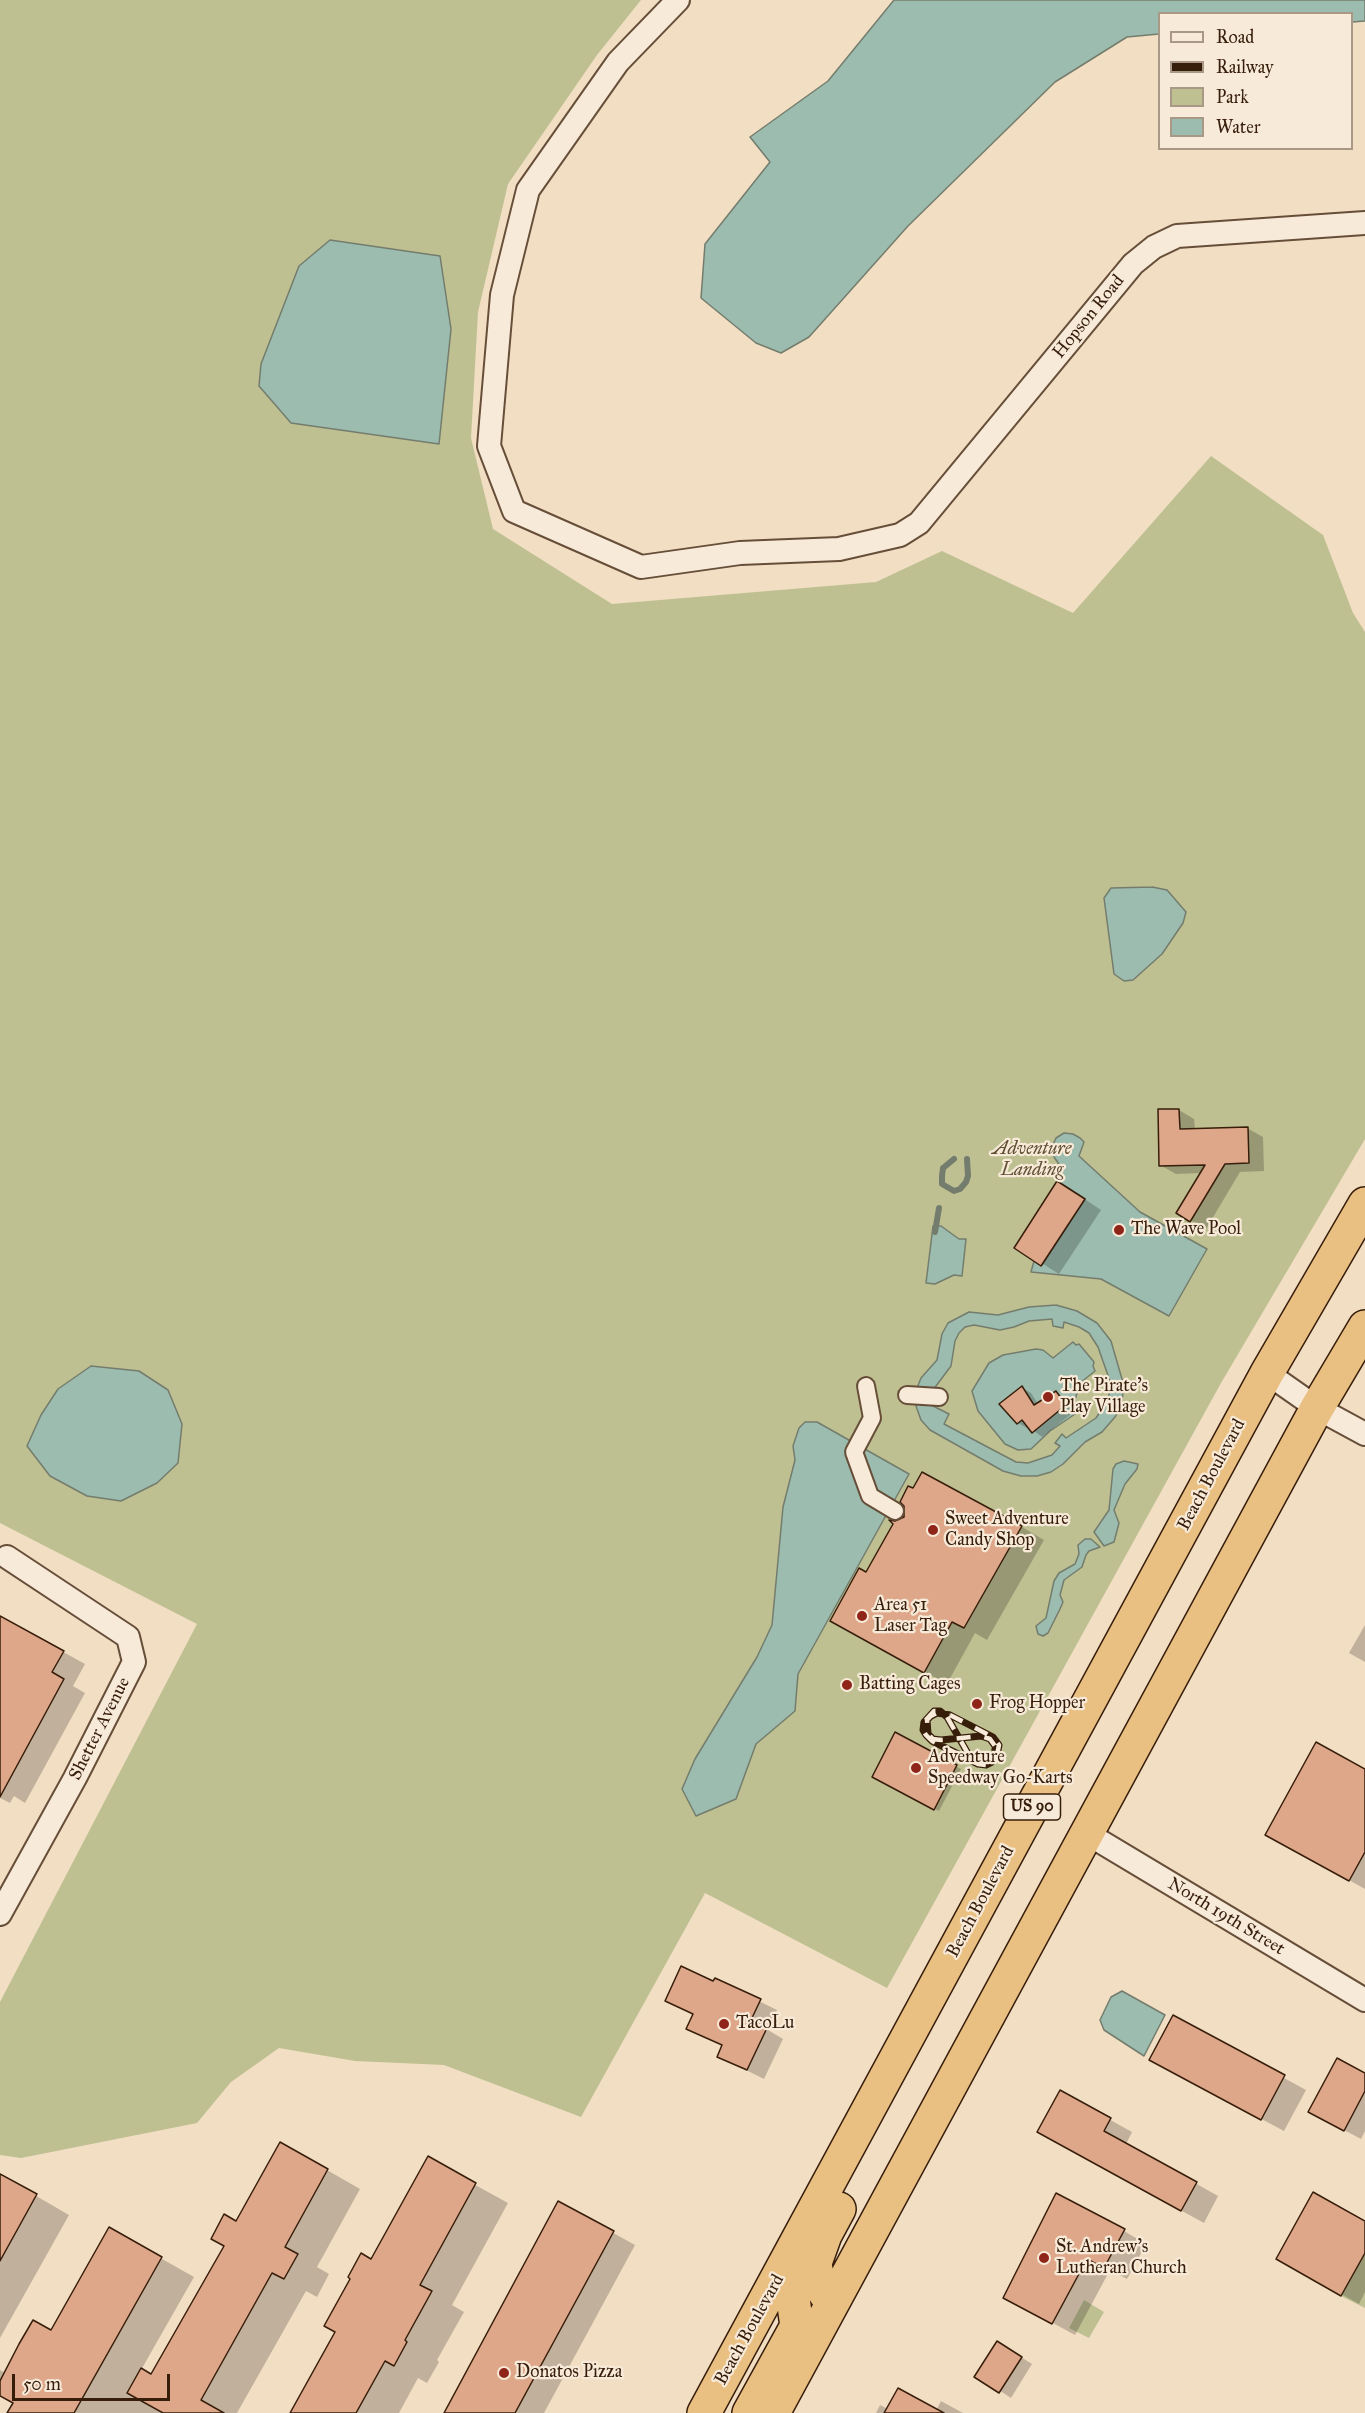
<!DOCTYPE html>
<html>
<head>
<meta charset="utf-8">
<style>
	body { margin:0 }
	#map { position:relative; width:1365px; height:2413px; overflow:hidden; background:#f2dec3; font-family:"IM FELL Great Primer",serif }
	canvas { display:block }
	.legend { position:absolute; left:1158px; top:12px; width:195px; height:138px; box-sizing:border-box; background:#f7ead8; border:2px solid #aa9886; margin:0; padding:8px 10px; list-style:none; font-size:18px; color:#371e0b }
	.legend li { display:flex; align-items:center; gap:12px; height:30px }
	.legend b { width:30px; border:2px solid #aa9886 }
	.scale { position:absolute; left:12px; top:2374px; width:158px; height:27px; box-sizing:border-box; border:3px solid #371e0b; border-top:0; padding-left:8px; font-size:18px; line-height:21px; white-space:nowrap; color:#371e0b; -webkit-text-stroke:4px #f7ead8; paint-order:stroke }
</style>
</head>
<body>
<div id="map">
<canvas width="1365" height="2413"></canvas>
<ul class="legend">
<li><b style="height:8px;background:#f7ead8"></b>Road</li>
<li><b style="height:8px;background:#371e0b"></b>Railway</li>
<li><b style="height:16px;background:#bec091"></b>Park</li>
<li><b style="height:16px;background:#9cbcaf"></b>Water</li>
</ul>
<div class="scale">50 m</div>
</div>
<script>
const ctx = document.querySelector('canvas').getContext('2d');
ctx.lineJoin = 'round';
function paint(path, color) { ctx.fillStyle = color; ctx.fill(path, 'evenodd'); }
const toPath = rows => new Path2D(rows.map(r => 'M' + r).join(''));
function trace(path, color, width, dash) { ctx.strokeStyle = color; ctx.lineWidth = width; ctx.lineCap = dash ? 'butt' : 'round'; ctx.setLineDash(dash || []); ctx.stroke(path); }
function drawText(font, color, halo, rows, align = 'center') {
  ctx.font = font + ' "IM FELL Great Primer",serif'; ctx.lineWidth = 4.5; ctx.setLineDash([]); ctx.textBaseline = 'middle'; ctx.strokeStyle = halo; ctx.fillStyle = color; for (const [text, x, y, turn = 0] of rows) {
    ctx.save(); ctx.translate(x, y); ctx.rotate((+turn || 0) * Math.PI / 180); ctx.textAlign = isNaN(turn) ? turn : align; if (halo) ctx.strokeText(text, 0, 0); ctx.fillText(text, 0, 0); ctx.restore();
  }
}
const green = toPath([
	[0,0,641,0,597,55,508,184,478,312,471,438,493,529,612,604,876,582,942,551,1073,613,1211,456,1323,535,1353,613,1365,632,1365,1139,1221,1383,887,1988,705,1893,581,2117,444,2065,355,2061,279,2048,231,2082,197,2123,21,2158,0,2155,0,2002,197,1624,0,1523],
	[91,1366,182,1424,178,1463,157,1483,41,1415,58,1389],
	[1365,2253,1365,2308,1341,2296],
	[1084,2300,1104,2312,1089,2338,1069,2328]
]);
const water = toPath([
	[894,0,1365,0,1365,21,1352,22,1352,14,1160,14,1159,34,1127,37,1055,82,908,226,809,337,781,353,756,343,701,298,705,244,770,162,750,137,828,81,894,0],
	[330,240,440,256,451,329,439,444,291,423,259,386,261,364,299,266,330,240],
	[1152,887,1167,890,1186,912,1183,923,1162,954,1133,980,1124,981,1114,974,1104,898,1111,888,1152,887],
	[1064,1133,1073,1134,1080,1138,1084,1142,1079,1156,1140,1212,1207,1249,1169,1316,1101,1279,1031,1272,1034,1261,1042,1265,1085,1199,1057,1181,1063,1170,1052,1154,1052,1147,1056,1138,1064,1133],
	[933,1226,941,1226,959,1239,966,1239,962,1276,954,1275,935,1284,926,1283,933,1226],
	[1056,1305,1077,1311,1097,1323,1111,1341,1124,1386,1121,1407,1115,1417,1102,1432,1085,1442,1063,1464,1051,1472,1037,1476,1021,1476,1003,1471,930,1430,921,1420,916,1406,917,1388,921,1378,937,1360,942,1334,948,1323,969,1312,998,1315,1029,1307,1056,1305],
	[1052,1319,1053,1326,1063,1328,1064,1322,1079,1327,1089,1333,1098,1347,1111,1384,1108,1400,1096,1418,1066,1438,1062,1434,1055,1443,1060,1446,1052,1455,1028,1463,1016,1462,944,1424,949,1414,933,1406,930,1401,930,1394,951,1366,955,1341,959,1333,965,1327,974,1325,1000,1330,1014,1327,1029,1321,1052,1319],
	[1073,1342,1076,1345,1079,1344,1094,1362,1093,1366,1095,1371,1080,1383,1075,1400,1079,1408,1078,1412,1050,1431,1031,1449,1018,1450,1005,1444,978,1411,972,1391,989,1363,1003,1355,1036,1349,1043,1350,1053,1358,1073,1342],
	[91,1366,139,1371,168,1390,182,1424,178,1463,157,1483,121,1501,87,1496,50,1476,27,1446,41,1415,58,1389,91,1366],
	[805,1422,817,1422,909,1474,798,1674,795,1711,756,1744,736,1799,696,1816,682,1789,695,1759,757,1657,772,1625,783,1507,795,1460,793,1446,799,1428,805,1422],
	[1124,1461,1138,1464,1137,1469,1125,1484,1114,1510,1119,1523,1114,1542,1104,1546,1094,1532,1109,1510,1113,1469,1116,1464,1124,1461],
	[1085,1539,1091,1539,1100,1547,1089,1551,1086,1555,1082,1567,1064,1580,1060,1595,1063,1602,1060,1609,1048,1633,1043,1636,1038,1634,1036,1626,1046,1618,1054,1581,1059,1573,1075,1564,1079,1554,1078,1545,1085,1539],
	[1122,1991,1165,2015,1144,2056,1104,2030,1100,2020,1111,1997,1122,1991]
]);
const shadow = toPath([
	[1179,1110,1194,1119,1195,1130,1247,1128,1263,1137,1264,1171,1240,1172,1206,1229,1178,1213,1201,1173,1176,1174,1160,1165],
	[1074,1192,1101,1210,1059,1274,1016,1247],
	[1022,1388,1031,1393,1038,1404,1056,1392,1065,1398,1075,1411,1042,1437,1029,1427,1027,1428,1018,1423],
	[905,1518,1022,1527,1044,1540,987,1640,975,1633,947,1684,854,1633,867,1574],
	[0,1617,85,1664,73,1686,85,1693,25,1803,14,1796,10,1803,0,1798],
	[1365,1625,1365,1662,1349,1653],
	[896,1734,961,1769,939,1811,874,1777],
	[1365,1771,1365,1889,1289,1847],
	[716,1980,777,2010,768,2030,783,2039,764,2079,718,2056,723,2046,688,2029,695,2015,667,2000,714,1983],
	[1173,2017,1306,2090,1284,2131,1173,2072],
	[1365,2075,1365,2131,1361,2139,1327,2121],
	[1060,2092,1132,2132,1126,2144,1218,2196,1204,2223,1061,2145],
	[428,2159,508,2203,452,2305,464,2312,437,2360,439,2362,427,2383,418,2378,399,2413,292,2413,337,2332,371,2261],
	[327,2170,360,2189,317,2267,329,2274,317,2297,306,2291,237,2413,9,2413,14,2403,0,2395,0,2370,5,2373,52,2332,109,2229,194,2277,141,2370,152,2376,237,2223],
	[0,2175,69,2215,0,2338],
	[559,2203,635,2245,544,2413,445,2413],
	[1365,2222,1365,2292,1359,2304,1278,2259],
	[1124,2231,1146,2244,1127,2279,1110,2270,1075,2335,1005,2297],
	[1008,2349,1032,2364,1011,2398,977,2376],
	[941,2401,963,2413,876,2413,880,2405,888,2409,936,2411]
]);
const stream = toPath([
	[954,1159,943,1168,942,1176,942,1184,954,1191,960,1189,966,1182,968,1176,967,1159],
	[935,1232,939,1208]
]);
const building = toPath([
	[1158,1109,1179,1109,1180,1129,1248,1127,1249,1163,1225,1164,1190,1222,1176,1213,1205,1165,1159,1166,1158,1109],
	[1057,1181,1085,1199,1041,1266,1014,1248,1057,1181],
	[1022,1386,1034,1405,1056,1391,1066,1405,1032,1433,1022,1420,1017,1424,999,1404,1022,1386],
	[922,1472,1022,1526,964,1628,952,1622,924,1673,830,1621,859,1568,866,1572,893,1524,889,1520,895,1521,904,1517,904,1506,900,1502,908,1486,913,1488,922,1472],
	[0,1616,64,1651,52,1672,64,1679,0,1797,0,1616],
	[895,1732,957,1765,934,1810,872,1777,895,1732],
	[1316,1742,1365,1769,1365,1852,1349,1881,1265,1835,1316,1742],
	[681,1966,713,1981,715,1978,761,1999,751,2020,767,2028,747,2070,717,2057,722,2045,686,2029,693,2014,665,2001,681,1966],
	[1173,2015,1285,2075,1261,2120,1149,2060,1173,2015],
	[1337,2058,1365,2073,1365,2091,1344,2131,1308,2112,1337,2058],
	[1060,2090,1111,2118,1104,2131,1197,2182,1181,2211,1037,2132,1060,2090],
	[280,2142,328,2169,285,2247,298,2254,284,2279,272,2273,201,2400,224,2413,163,2413,127,2393,141,2368,151,2374,224,2246,211,2239,224,2214,236,2221,280,2142],
	[428,2156,476,2183,420,2285,432,2291,405,2340,407,2342,394,2366,385,2361,356,2413,290,2413,335,2332,324,2326,350,2279,348,2277,361,2253,371,2259,428,2156],
	[0,2174,37,2194,0,2261,0,2174],
	[1313,2192,1365,2221,1365,2253,1341,2296,1276,2259,1313,2192],
	[1056,2193,1125,2229,1104,2268,1087,2259,1052,2324,1003,2298,1056,2193],
	[558,2201,614,2231,515,2413,444,2413,558,2201],
	[109,2227,162,2257,74,2413,7,2413,13,2403,0,2396,0,2381,19,2344,33,2320,51,2330,109,2227],
	[997,2341,1022,2357,999,2393,974,2377,997,2341],
	[898,2388,944,2413,884,2413,898,2388]
]);
const pedestrian = toPath([
	[866,1386,872,1418,854,1452,870,1496,895,1511],
	[907,1395,939,1397]
]);
const minor = toPath([
	[678,0,618,62,528,190,502,295,489,446,514,511,641,567,740,553,839,549,900,535,919,523,1133,264,1154,247,1177,236,1365,223],
	[1267,1373,1317,1408,1365,1434],
	[1088,1834,1365,2000],
	[0,1914,75,1778,134,1662,128,1637,7,1557]
]);
const trunk = toPath([
	[832,2303,818,2283,815,2263,825,2235,839,2209],
	[704,2413,1267,1373,1365,1204],
	[749,2413,797,2326,792,2292,783,2269],
	[773,2413,1317,1408,1365,1327]
]);
const rail = toPath([
	[950,1715,993,1737,999,1745,997,1755,992,1762,986,1765,978,1764,932,1741,926,1735,923,1730,924,1722,934,1711,940,1711,947,1717,970,1757,984,1763,989,1760,995,1754,995,1746,990,1739,981,1736,941,1740,933,1739,928,1734,927,1720,931,1716,937,1713,950,1715]
]);
const markers = [
	[1119,1230,6,"#8f2418"],
	[1048,1397,6,"#8f2418"],
	[933,1530,6,"#8f2418"],
	[862,1616,6,"#8f2418"],
	[847,1685,6,"#8f2418"],
	[977,1704,6,"#8f2418"],
	[916,1768,6,"#8f2418"],
	[724,2024,6,"#8f2418"],
	[1044,2258,6,"#8f2418"],
	[504,2373,6,"#8f2418"]
];
const shields = [
	[1032,1807,57]
];
const shieldNames = [
	["US 90",1032,1807]
];
const streetNames = [
	["Hopson Road",1089,317,-51],
	["Beach Boulevard",1212,1475,-62],
	["Shetter Avenue",100,1729,-63],
	["Beach Boulevard",981,1902,-62],
	["North 19th Street",1226,1917,31],
	["Beach Boulevard",750,2330,-61]
];
const parkNames = [
	["Adventure",1032,1150],
	["Landing",1032,1171]
];
const poiNames = [
	["The Wave Pool",1131,1230],
	["The Pirate's",1060,1387],
	["Play Village",1060,1408],
	["Sweet Adventure",945,1520],
	["Candy Shop",945,1541],
	["Area 51",874,1606],
	["Laser Tag",874,1627],
	["Batting Cages",859,1685],
	["Frog Hopper",989,1704],
	["Adventure",928,1758],
	["Speedway Go-Karts",928,1779],
	["TacoLu",736,2024],
	["St. Andrew's",1056,2248],
	["Lutheran Church",1056,2269],
	["Donatos Pizza",516,2373]
];
paint(green, '#bec091');
paint(water, '#9cbcaf');
trace(water, '#747d6d', 1.5);
paint(shadow, '#0003');
trace(stream, '#747d6d', 6);
paint(building, '#dea789');
trace(building, '#371e0b', 1.5);
trace(pedestrian, '#664e39', 20);
trace(minor, '#664e39', 26);
trace(trunk, '#371e0b', 36);
trace(pedestrian, '#f7ead8', 16);
trace(minor, '#f7ead8', 22);
trace(trunk, '#e9bf82', 33);
trace(rail, '#371e0b', 7);
trace(rail, '#f7ead8', 4.5, [14]);
for (const [x, y, r, color] of markers) { const dot = new Path2D(); dot.arc(x, y, r, 0, 2 * Math.PI); ctx.fillStyle = color; ctx.fill(dot); trace(dot, '#f7ead8', 2); }
for (const [x, y, w] of shields) { const box = new Path2D(); box.roundRect(x - w / 2, y - 13, w, 26, 4.5); ctx.fillStyle = '#f7ead8'; ctx.fill(box); trace(box, '#371e0b', 1.5); }
drawText('bold 16px', '#371e0b', null, shieldNames);
drawText('18px', '#371e0b', '#f7ead8', streetNames);
drawText('italic 18px', '#604f33', '#f7ead8', parkNames);
drawText('18px', '#371e0b', '#f7ead8', poiNames, 'left');
</script>
</body>
</html>
